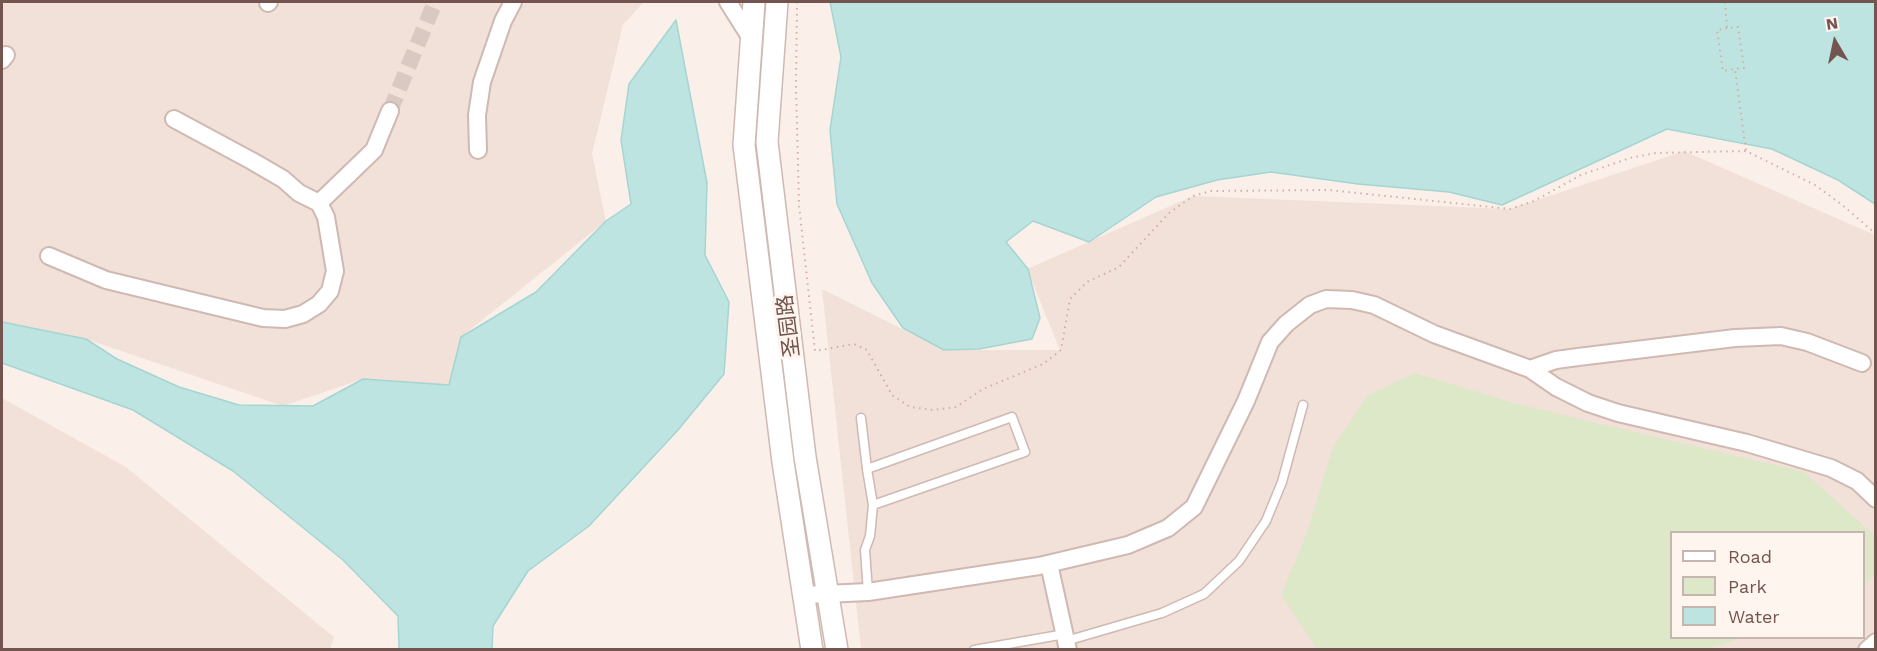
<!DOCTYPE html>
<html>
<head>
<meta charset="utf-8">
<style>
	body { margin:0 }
	#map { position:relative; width:1877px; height:651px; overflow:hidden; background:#fbf0e9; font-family:"Work Sans",sans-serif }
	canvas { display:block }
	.frame { position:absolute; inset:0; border:3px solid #74544e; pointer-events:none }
	.legend { position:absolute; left:1670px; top:531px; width:195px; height:108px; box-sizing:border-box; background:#fef5ef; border:2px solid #c7b5af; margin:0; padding:8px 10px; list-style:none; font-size:18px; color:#74544e }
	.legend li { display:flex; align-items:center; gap:12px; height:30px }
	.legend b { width:30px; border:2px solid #c7b5af }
	.north { position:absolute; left:1805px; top:12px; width:60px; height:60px; -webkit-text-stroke:4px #fef5ef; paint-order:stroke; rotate:351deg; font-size:16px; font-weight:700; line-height:24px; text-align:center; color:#74544e }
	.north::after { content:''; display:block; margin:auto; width:21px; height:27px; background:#74544e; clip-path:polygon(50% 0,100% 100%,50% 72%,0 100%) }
</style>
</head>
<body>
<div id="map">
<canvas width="1877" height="651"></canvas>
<div class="frame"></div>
<ul class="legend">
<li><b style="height:8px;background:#fff"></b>Road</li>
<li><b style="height:16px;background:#dce8c8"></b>Park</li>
<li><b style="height:16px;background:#bee4e1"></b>Water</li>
</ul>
<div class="north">N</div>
</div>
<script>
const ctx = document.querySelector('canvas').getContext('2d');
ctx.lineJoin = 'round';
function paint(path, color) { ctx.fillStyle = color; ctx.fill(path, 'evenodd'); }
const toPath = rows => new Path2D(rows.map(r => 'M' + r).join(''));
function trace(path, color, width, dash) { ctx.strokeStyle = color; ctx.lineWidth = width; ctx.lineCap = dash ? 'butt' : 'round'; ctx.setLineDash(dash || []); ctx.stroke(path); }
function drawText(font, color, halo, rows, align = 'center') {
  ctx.font = font + ' "Work Sans","Noto Sans SC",sans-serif'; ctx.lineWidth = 6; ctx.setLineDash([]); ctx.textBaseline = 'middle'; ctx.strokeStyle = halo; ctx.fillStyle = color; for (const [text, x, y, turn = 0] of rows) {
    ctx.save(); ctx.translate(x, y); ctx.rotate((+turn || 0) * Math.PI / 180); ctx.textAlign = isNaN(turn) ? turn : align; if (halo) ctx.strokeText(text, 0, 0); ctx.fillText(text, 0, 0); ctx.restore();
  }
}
const residential = toPath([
	[2,2,644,2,623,25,592,154,606,221,461,337,449,385,363,379,283,406,86,339,2,322],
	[1684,151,1875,235,1875,649,861,649,822,289,944,350,1060,350,1027,269,1193,196,1510,209],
	[1672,532,1864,532,1864,638,1672,638],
	[2,398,126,467,334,637,330,649,2,649]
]);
const green = toPath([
	[1415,373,1517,404,1804,472,1875,536,1875,571,1864,589,1864,532,1672,532,1672,638,1743,638,1701,650,1317,649,1281,595,1307,533,1333,447,1368,395]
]);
const water = toPath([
	[830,2,1875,2,1875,204,1838,180,1772,149,1667,129,1502,205,1449,192,1358,184,1271,172,1217,180,1156,197,1089,242,1033,221,1006,242,1028,269,1040,318,1032,339,979,349,944,350,903,328,872,283,837,204,830,130,841,57,830,2],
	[676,20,707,183,705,255,729,302,724,374,678,430,589,526,528,571,493,626,492,649,399,649,398,616,343,560,233,471,133,410,2,363,2,322,86,339,117,359,179,387,239,405,313,406,363,379,449,385,461,337,536,292,606,221,631,204,621,140,629,84,676,20]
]);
const minorTunnel = toPath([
	[390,111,435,2]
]);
const path = toPath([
	[797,2,796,87,799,205,815,351,854,344,867,350,892,395,910,407,933,410,956,407,983,389,1043,364,1061,350,1070,299,1087,282,1119,267,1169,213,1193,196,1211,191,1329,190,1510,209,1534,201,1581,175,1630,158,1656,153,1746,151,1815,185,1841,204,1876,234],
	[1725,2,1727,28,1738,27,1744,68,1735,69,1746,151],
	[1727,28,1717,30,1723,71,1734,69]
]);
const service = toPath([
	[861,418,867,469],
	[868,592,865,550,870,536,873,505,1025,452,1012,417,867,469,873,505],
	[1066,641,1162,613,1204,594,1239,561,1266,521,1282,482,1303,405],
	[974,650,1065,634]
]);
const minor = toPath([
	[728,2,752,40],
	[268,3,269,2],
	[2,60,6,55],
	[478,150,477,115,482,82,503,21,513,2],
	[319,203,374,150,390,111],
	[49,256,106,280,263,318,285,319,303,314,319,304,330,291,335,271,326,217,319,203,299,193,283,179,252,161,174,119],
	[1530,369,1556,360,1578,357,1735,338,1781,336,1807,342,1862,363],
	[1049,564,1068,650],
	[803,595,868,592,1039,566,1128,545,1168,528,1194,507,1246,401,1270,342,1286,324,1310,305,1326,299,1352,300,1374,305,1434,334,1530,369,1556,387,1588,403,1618,413,1747,443,1831,468,1857,481,1876,499],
	[1867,650,1876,642]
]);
const tertiary = toPath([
	[754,2,744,145,783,462,812,650],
	[777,2,767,142,805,457,837,650]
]);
const streetNames = [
	["圣园路",789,326,-97]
];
paint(residential, '#f2e1d8');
paint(green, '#dce8c8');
paint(water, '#bee4e1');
trace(water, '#a5d5d2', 1.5);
trace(minorTunnel, '#d9c9c2', 16, [16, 8]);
trace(service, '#cfb9b2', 11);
trace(minor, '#cfb9b2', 20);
trace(tertiary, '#cfb9b2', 24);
trace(path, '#d4aea5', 2, [1.5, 4.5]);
trace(service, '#fff', 8);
trace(minor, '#fff', 16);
trace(tertiary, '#fff', 21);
drawText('21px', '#74544e', '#fef5ef', streetNames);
</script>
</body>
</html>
